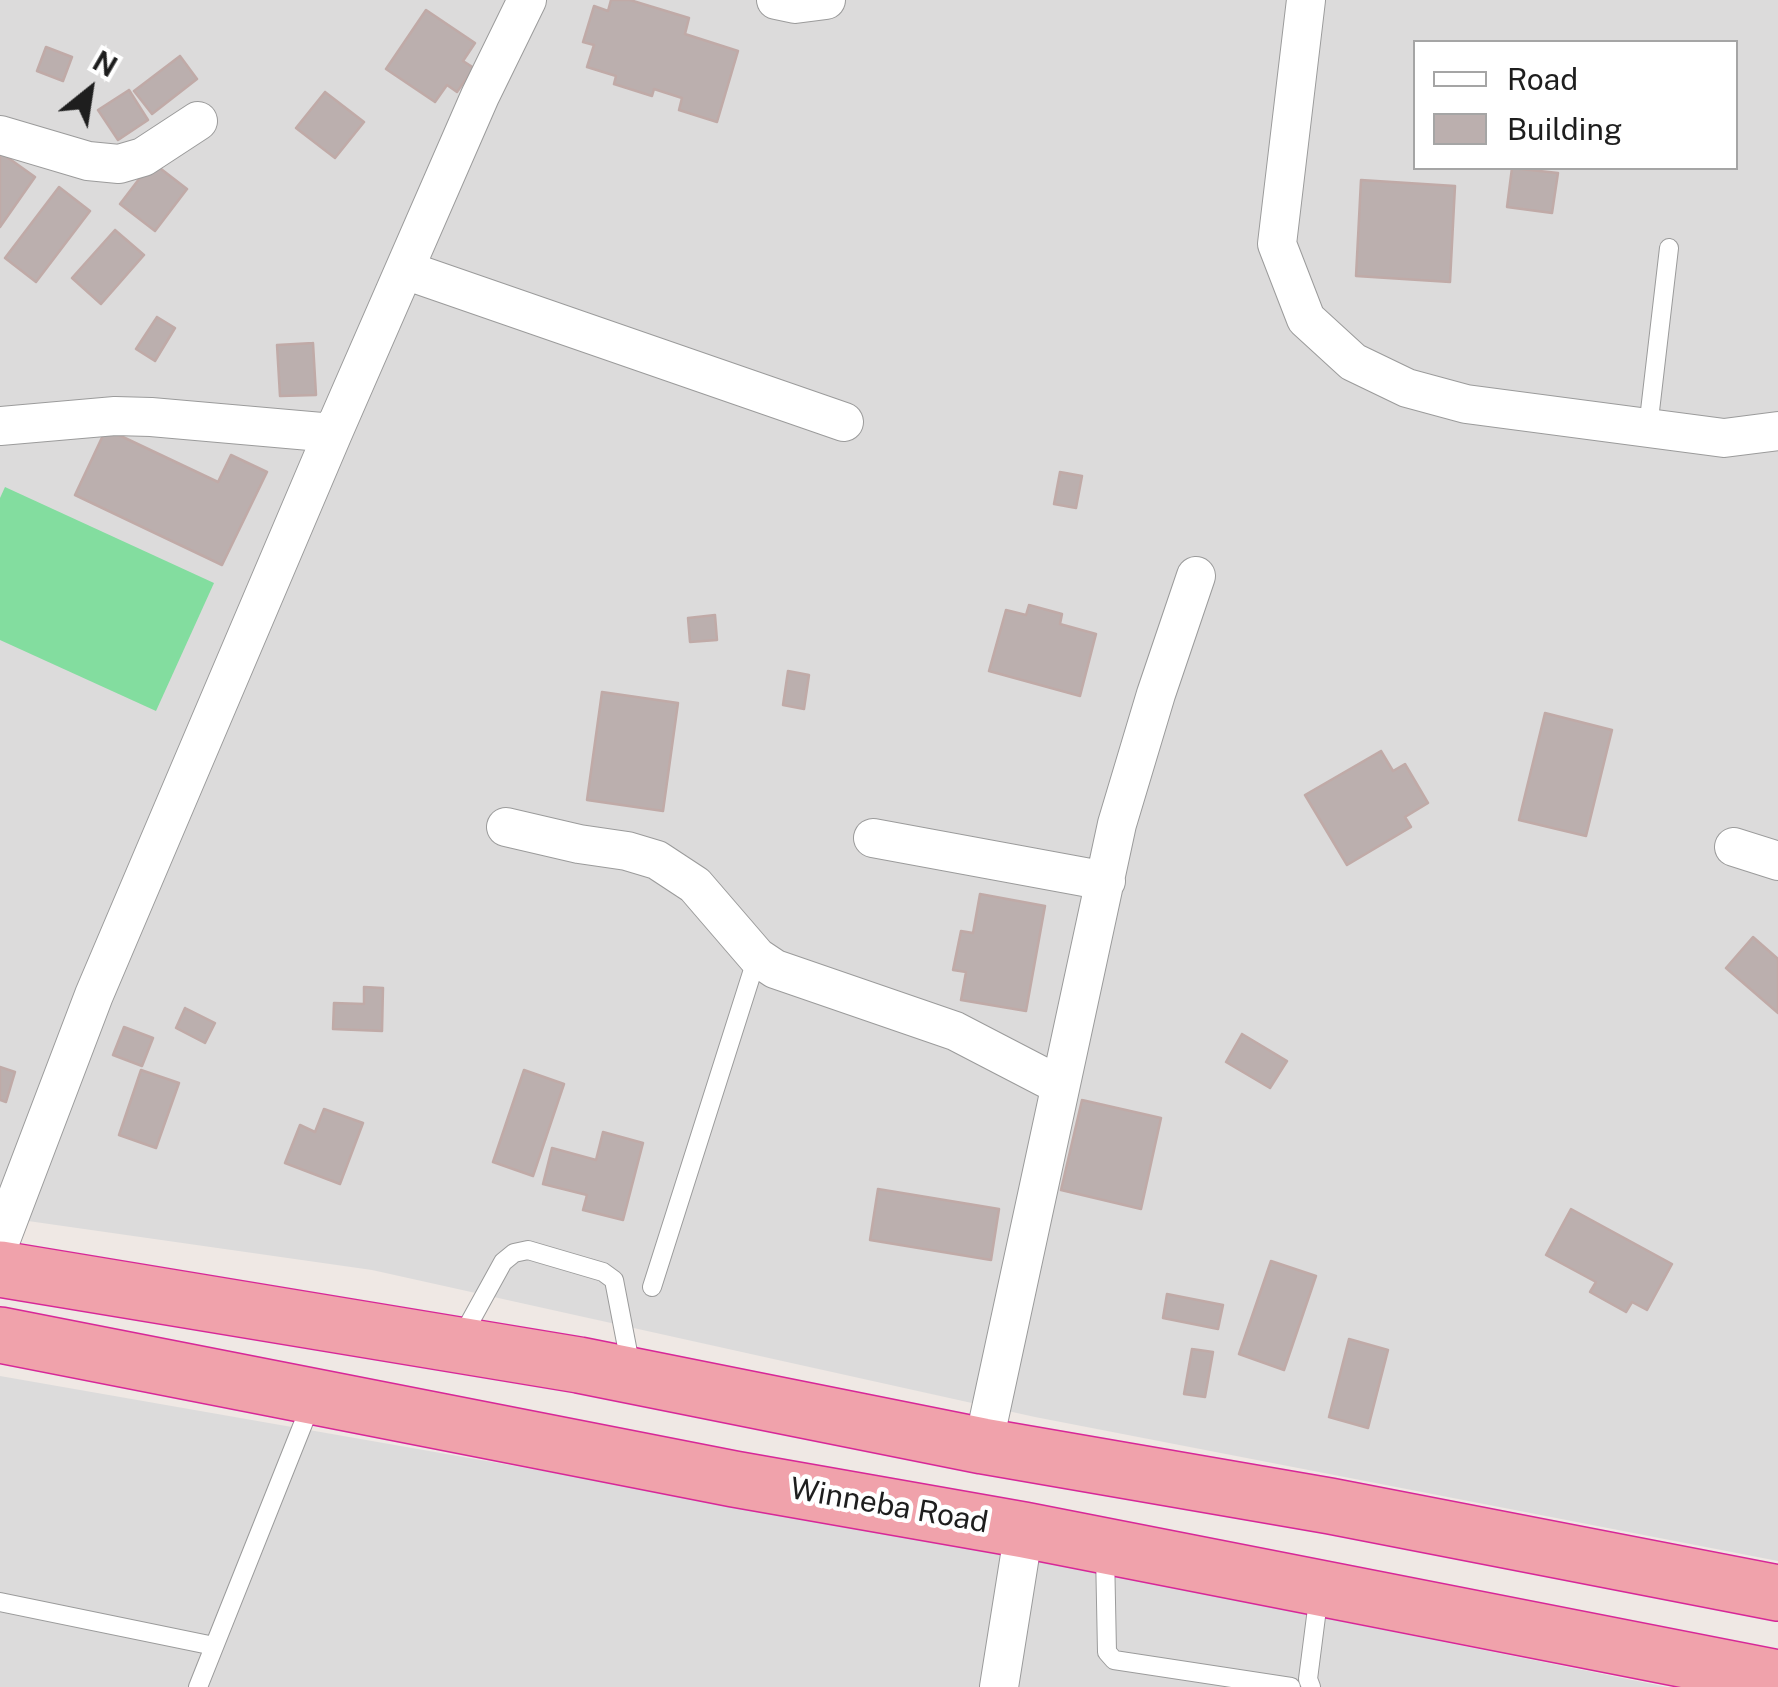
<!DOCTYPE html>
<html>
<head>
<meta charset="utf-8">
<style>
	body { margin:0 }
	#map { position:relative; width:1778px; height:1687px; overflow:hidden; background:#efe8e4; font-family:"Public Sans",sans-serif }
	canvas { display:block }
	.legend { position:absolute; left:1413px; top:40px; width:325px; height:130px; box-sizing:border-box; background:#fff; border:2px solid #a5a5a5; margin:0; padding:12px 18px; list-style:none; font-size:30px; color:#1e1e1e }
	.legend li { display:flex; align-items:center; gap:20px; height:50px }
	.legend b { width:50px; border:2px solid #a5a5a5 }
	.north { position:absolute; left:40px; top:40px; width:100px; height:100px; -webkit-text-stroke:8px #fff; paint-order:stroke; rotate:30deg; font-size:28px; font-weight:700; line-height:40px; text-align:center; color:#1e1e1e }
	.north::after { content:''; display:block; margin:auto; width:35px; height:45px; background:#1e1e1e; clip-path:polygon(50% 0,100% 100%,50% 72%,0 100%) }
</style>
</head>
<body>
<div id="map">
<canvas width="1778" height="1687"></canvas>
<ul class="legend">
<li><b style="height:12px;background:#fff"></b>Road</li>
<li><b style="height:28px;background:#bbafae"></b>Building</li>
</ul>
<div class="north">N</div>
</div>
<script>
const ctx = document.querySelector('canvas').getContext('2d');
ctx.lineJoin = 'round';
function paint(path, color) { ctx.fillStyle = color; ctx.fill(path, 'evenodd'); }
const toPath = rows => new Path2D(rows.map(r => 'M' + r).join(''));
function trace(path, color, width, dash) { ctx.strokeStyle = color; ctx.lineWidth = width; ctx.lineCap = dash ? 'butt' : 'round'; ctx.setLineDash(dash || []); ctx.stroke(path); }
function drawText(font, color, halo, rows, align = 'center') {
  ctx.font = font + ' "Public Sans",sans-serif'; ctx.lineWidth = 9; ctx.setLineDash([]); ctx.textBaseline = 'middle'; ctx.strokeStyle = halo; ctx.fillStyle = color; for (const [text, x, y, turn = 0] of rows) {
    ctx.save(); ctx.translate(x, y); ctx.rotate((+turn || 0) * Math.PI / 180); ctx.textAlign = isNaN(turn) ? turn : align; if (halo) ctx.strokeText(text, 0, 0); ctx.fillText(text, 0, 0); ctx.restore();
  }
}
const residential = toPath([
	[0,0,1778,0,1778,1561,1035,1417,372,1270,0,1217],
	[1416,42,1736,42,1736,168,1416,168],
	[0,1376,927,1538,1667,1687,0,1687]
]);
const pitch = toPath([
	[5,487,214,583,156,711,0,640,0,498]
]);
const building = toPath([
	[611,0,630,0,689,18,685,34,738,51,717,122,679,110,682,98,654,89,652,96,614,84,616,76,587,67,594,45,583,42,594,6,608,11,611,0],
	[426,10,475,43,463,61,474,68,457,92,447,85,435,102,386,69,426,10],
	[46,47,72,57,63,81,37,71,46,47],
	[180,56,197,79,152,114,134,91,180,56],
	[129,90,148,120,118,140,98,110,129,90],
	[325,92,364,122,335,158,296,128,325,92],
	[0,152,35,177,0,227,0,152],
	[152,162,187,189,155,231,120,204,152,162],
	[1512,168,1558,173,1552,213,1507,207,1512,168],
	[1361,180,1455,186,1450,282,1356,276,1361,180],
	[59,187,90,211,36,282,5,258,59,187],
	[115,230,144,255,101,304,72,278,115,230],
	[157,317,175,328,155,361,136,349,157,317],
	[313,343,316,395,280,396,277,345,313,343],
	[106,429,218,482,231,455,267,472,222,565,75,495,106,429],
	[1060,472,1082,476,1076,508,1054,504,1060,472],
	[1029,605,1062,614,1060,624,1096,634,1080,696,989,671,1006,610,1026,615,1029,605],
	[715,615,717,640,690,642,688,618,715,615],
	[788,671,809,675,804,709,783,705,788,671],
	[602,692,678,703,663,811,587,800,602,692],
	[1545,713,1612,730,1586,836,1519,820,1545,713],
	[1381,751,1393,771,1405,764,1428,803,1405,817,1411,827,1347,865,1305,795,1381,751],
	[980,894,1045,906,1026,1011,961,1000,966,972,953,970,961,931,973,933,980,894],
	[1753,937,1778,959,1778,1013,1726,968,1753,937],
	[364,987,383,988,382,1031,333,1029,334,1003,364,1004,364,987],
	[185,1008,215,1023,205,1043,176,1028,185,1008],
	[124,1027,153,1038,142,1066,113,1055,124,1027],
	[1242,1034,1287,1061,1270,1088,1226,1062,1242,1034],
	[0,1067,15,1072,6,1102,0,1100,0,1067],
	[141,1070,179,1083,156,1148,119,1135,141,1070],
	[524,1070,564,1084,533,1176,493,1162,524,1070],
	[1082,1100,1161,1118,1141,1209,1061,1190,1082,1100],
	[324,1109,363,1123,340,1184,285,1163,300,1125,315,1132,324,1109],
	[603,1132,643,1143,623,1220,583,1210,587,1195,543,1184,552,1148,596,1160,603,1132],
	[878,1189,999,1209,991,1260,870,1240,878,1189],
	[1571,1209,1672,1264,1647,1310,1632,1302,1626,1312,1590,1292,1596,1282,1546,1255,1571,1209],
	[1271,1261,1316,1276,1284,1370,1239,1354,1271,1261],
	[1167,1294,1223,1305,1218,1329,1163,1318,1167,1294],
	[1349,1339,1388,1350,1368,1428,1329,1417,1349,1339],
	[1192,1349,1213,1352,1205,1397,1184,1394,1192,1349]
]);
const service = toPath([
	[1648,428,1669,248],
	[652,1287,757,957],
	[460,1340,503,1262,514,1253,528,1250,603,1272,614,1280,631,1368],
	[1105,1552,1107,1652,1114,1660,1291,1687],
	[0,1602,214,1646],
	[198,1687,311,1404],
	[1311,1687,1308,1679,1319,1593]
]);
const minor = toPath([
	[776,0,795,4,826,0],
	[1306,0,1277,244,1306,319,1353,362,1407,388,1466,404,1724,438,1778,431],
	[0,135,88,161,119,164,143,157,198,121],
	[405,270,844,422],
	[0,426,115,416,151,417,333,433],
	[506,827,579,844,627,851,657,860,695,885,757,957,775,969,955,1031,1059,1085],
	[873,838,1106,881],
	[1734,847,1778,861],
	[0,1242,94,995,333,433,480,96,527,0],
	[983,1446,1117,824,1156,694,1196,576],
	[999,1687,1024,1530]
]);
const trunk = toPath([
	[0,1269,579,1365,983,1446,1330,1506,1778,1593],
	[0,1335,734,1479,1024,1530,1778,1678]
]);
const streetNames = [
	["Winneba Road",889,1506,10]
];
paint(residential, '#dcdbdb');
paint(pitch, '#83dd9f');
paint(building, '#bbafae');
trace(building, '#c0aaa7', 2.5);
trace(service, '#9b9b9b', 20);
trace(minor, '#9b9b9b', 40);
trace(trunk, '#d72798', 58);
trace(service, '#fff', 18);
trace(minor, '#fff', 38);
trace(trunk, '#f0a2ab', 55);
drawText('30px', '#1e1e1e', '#fff', streetNames);
</script>
</body>
</html>
